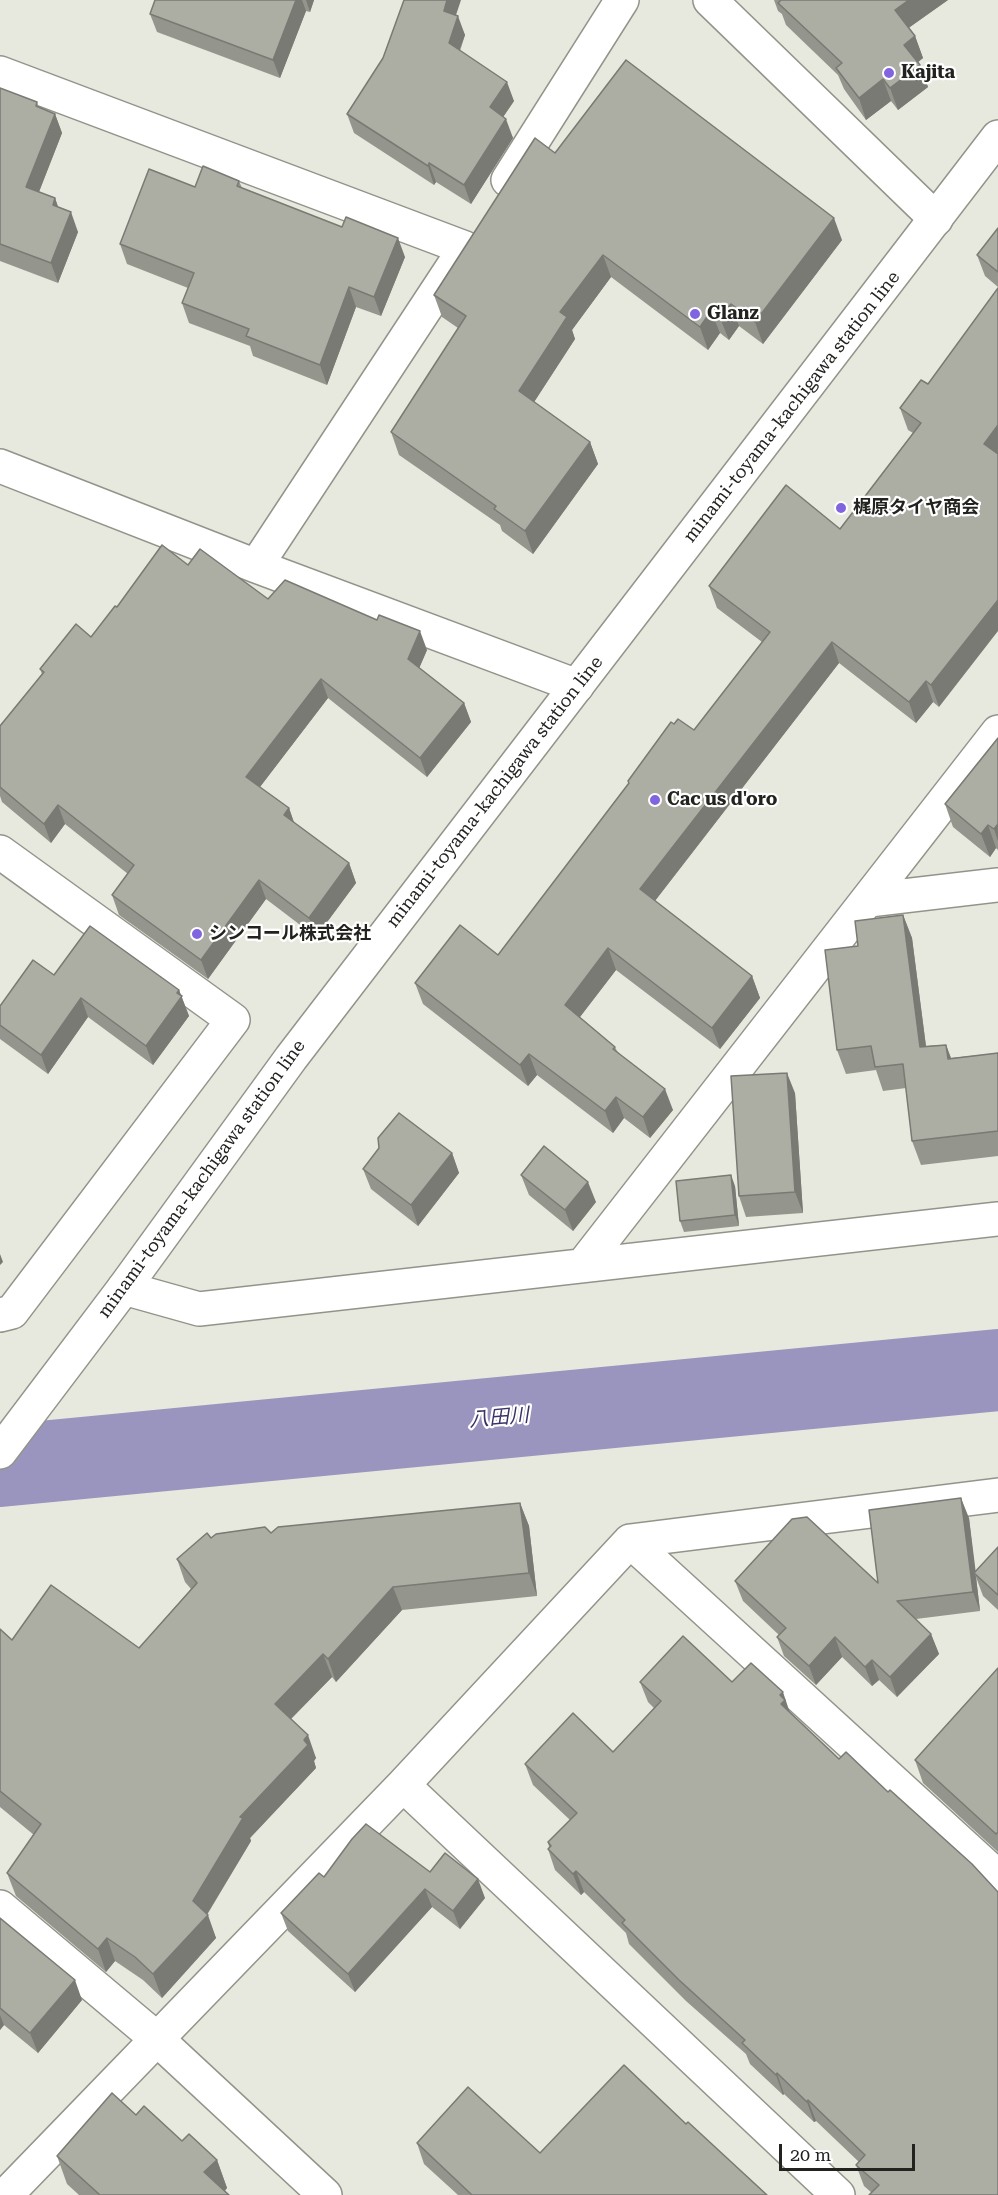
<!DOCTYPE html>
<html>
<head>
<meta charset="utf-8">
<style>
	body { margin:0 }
	#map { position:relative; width:998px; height:2195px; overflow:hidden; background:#e8e9de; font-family:"Roboto Serif",serif }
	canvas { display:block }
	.scale { position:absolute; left:779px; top:2144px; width:136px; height:27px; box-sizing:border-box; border:3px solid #22231f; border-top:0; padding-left:8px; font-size:18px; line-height:21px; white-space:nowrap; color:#22231f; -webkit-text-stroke:4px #fff; paint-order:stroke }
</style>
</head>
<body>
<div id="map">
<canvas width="998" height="2195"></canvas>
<div class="scale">20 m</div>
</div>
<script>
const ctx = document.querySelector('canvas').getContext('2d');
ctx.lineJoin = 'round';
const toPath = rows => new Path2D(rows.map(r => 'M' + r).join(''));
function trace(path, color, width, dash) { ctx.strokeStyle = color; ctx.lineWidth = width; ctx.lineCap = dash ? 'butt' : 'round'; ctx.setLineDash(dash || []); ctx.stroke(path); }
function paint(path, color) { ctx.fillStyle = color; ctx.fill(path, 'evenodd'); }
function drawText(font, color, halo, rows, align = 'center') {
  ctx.font = font + ' "Roboto Serif","Noto Sans JP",serif'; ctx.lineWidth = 4.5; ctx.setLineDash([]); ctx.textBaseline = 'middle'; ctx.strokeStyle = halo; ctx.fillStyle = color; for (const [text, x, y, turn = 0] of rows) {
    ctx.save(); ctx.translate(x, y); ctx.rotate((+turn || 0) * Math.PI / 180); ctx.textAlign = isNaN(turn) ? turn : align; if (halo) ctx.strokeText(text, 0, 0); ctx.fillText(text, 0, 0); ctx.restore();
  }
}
const river = toPath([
	[0,1466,998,1370]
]);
const street = toPath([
	[710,0,936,219],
	[0,73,465,248],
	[508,180,622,0],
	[0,466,256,566,577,686],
	[256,566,458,259],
	[0,852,233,1020,12,1312,0,1315],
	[869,900,998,885],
	[583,1265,998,732],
	[124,1288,199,1309,998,1219],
	[630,1541,998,1877],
	[403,1785,838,2195],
	[0,1907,157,2039,325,2195],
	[6,2195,403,1785,630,1541,998,1495]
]);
const secondary = toPath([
	[0,1452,124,1288,291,1058,998,137]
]);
const wall = toPath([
	[155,0,314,0,310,12,306,11,280,78,157,32,150,14],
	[774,0,948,0,908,28,915,36,923,58,918,62,920,65,928,87,898,110,891,101,866,120,844,89,838,75,786,25,782,14,778,11],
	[455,15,465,35,460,51,514,101,503,117,513,138,471,204,436,182,434,185,354,133,347,114,383,58],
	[0,88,37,102,39,108,55,114,62,133,39,192,55,198,58,207,78,232,58,283,0,261],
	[555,153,842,240,763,344,739,326,729,340,720,333,708,350,611,277,572,330,575,339,534,402,590,442,598,464,533,554,502,531,500,525,399,455,391,432,458,328,442,317,434,295],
	[239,181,242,188,405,257,381,316,356,307,327,385,253,356,250,346,189,323,182,303,188,288,127,264,120,244,195,187],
	[998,228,998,287,985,276,977,255],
	[921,380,939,707,933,702,916,723,839,663,655,901,752,976,760,998,720,1049,616,970,580,1017,615,1047,617,1051,673,1110,650,1138,624,1118,613,1133,537,1075,528,1086,423,1004,415,983,498,955,629,783,628,781,674,724,694,730,762,642,717,608,709,586,840,529,913,433,908,430,900,408],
	[188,565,268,599,427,650,419,668,464,703,471,722,427,777,328,698,260,787,289,808,294,823,349,863,356,883,316,937,266,899,208,979,119,915,112,895,128,874,65,824,51,843,2,802,0,796,0,726,42,674,40,669,91,637,117,607],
	[998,738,998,850,996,848,990,857,953,827,945,804],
	[903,915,912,938,926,1046,946,1045,951,1058,998,1053,998,1156,921,1165,912,1141,906,1088,883,1091,876,1070,846,1074,837,1050,858,946],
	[54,975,179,990,189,1016,153,1065,88,1017,48,1074,0,1039,0,1006],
	[795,1093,803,1213,746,1217,739,1196],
	[452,1153,459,1173,418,1226,371,1189,363,1169],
	[521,1175,596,1202,573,1231,529,1195],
	[735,1186,739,1226,684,1232,680,1221],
	[520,1503,529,1526,537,1596,402,1610,336,1682,332,1677,291,1719,316,1758,314,1761,316,1768,250,1838,251,1841,207,1915,216,1938,162,1998,143,1980,115,1961,106,1972,16,1896,7,1873,34,1835,0,1807,0,1629,12,1640,139,1648,191,1589,185,1582,177,1559,211,1538,271,1533],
	[969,1518,975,1572,998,1547,998,1610,983,1596,976,1577,980,1611,916,1619,931,1634,939,1654,897,1697,879,1680,872,1686,842,1657,816,1685,784,1656,777,1637,779,1635,743,1601,735,1581,878,1583],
	[998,1668,998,1852,923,1783,915,1760],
	[640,1682,732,1682,790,1713,839,1759,888,1792,998,2195,872,2193,864,2186,856,2165,859,2162,816,2121,814,2122,784,2094,783,2095,750,2064,746,2054,686,2001,629,1944,626,1933,584,1892,581,1895,555,1870,548,1849,549,1847,548,1842,570,1820,533,1785,525,1764,613,1752,654,1708,648,1702],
	[430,1872,485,1898,460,1929,432,1907,355,1992,288,1931,281,1913,324,1877],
	[0,1918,82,2000,38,2053,4,2025,0,2030],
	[136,2115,217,2160,227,2188,225,2191,229,2195,79,2195,67,2184,57,2156],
	[686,2124,767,2195,458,2195,424,2164,417,2143,540,2153]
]);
const shadedWall = toPath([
	[296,0,302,0,306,11,280,78,273,60],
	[306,0,314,0,310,12],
	[447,0,461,0,451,30,444,11],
	[909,0,948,0,903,32,895,10],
	[458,16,465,35,455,62,449,43],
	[915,36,923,58,912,67,904,45],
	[920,65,928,87,898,110,890,88],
	[883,79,891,101,866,120,859,98],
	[507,82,514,101,497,126,490,107],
	[55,114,62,133,33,207,26,187],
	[506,119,513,138,471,204,464,185],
	[429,163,436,182,434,185,428,166],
	[55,198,62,218,53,205],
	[71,212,78,232,58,283,51,263],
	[834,218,842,240,763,344,755,322],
	[398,238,405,257,381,316,374,297],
	[603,255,611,277,572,330,575,339,527,413,519,391,560,312],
	[349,287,356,307,327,385,320,365],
	[731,304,739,326,729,340,720,318],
	[711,311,720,333,708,350,700,327],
	[998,425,998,457,984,444],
	[590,442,598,464,533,554,525,531],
	[998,600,998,631,939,707,931,685],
	[420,631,427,650,415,678,408,659],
	[832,642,839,663,647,911,640,889],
	[321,679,328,698,253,796,246,777],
	[926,681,933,702,916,723,909,702],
	[464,703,471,722,427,777,420,758],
	[58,805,65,824,51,843,44,824],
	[289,808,296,828,284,815],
	[998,824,998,841,994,829],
	[988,825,996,848,990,857,981,834],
	[349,863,356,883,316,937,309,918],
	[259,880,266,899,208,979,201,960],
	[903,915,912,938,929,1070,920,1047],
	[608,948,616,970,573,1026,565,1005],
	[752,976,760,998,720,1049,712,1028],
	[179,990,189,1016,153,1065,146,1046],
	[81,998,88,1017,48,1074,41,1055],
	[946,1045,955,1069,948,1059],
	[529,1054,537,1075,528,1086,520,1065],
	[787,1073,795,1093,803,1213,795,1192],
	[665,1089,673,1110,650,1138,643,1117],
	[616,1097,624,1118,613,1133,605,1111],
	[452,1153,459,1173,418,1226,411,1205],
	[731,1175,735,1186,739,1226,735,1215],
	[588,1182,596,1202,573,1231,565,1210],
	[0,1254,3,1262,0,1265],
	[961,1498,969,1518,976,1574,974,1573,976,1577,980,1611,973,1592],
	[520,1503,529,1526,537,1596,529,1573],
	[393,1587,402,1610,336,1682,328,1659],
	[931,1634,939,1654,897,1697,890,1677],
	[835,1637,842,1657,816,1685,809,1666],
	[323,1654,332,1677,283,1727,275,1704],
	[872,1660,879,1680,872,1686,865,1667],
	[783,1692,790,1713,781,1704,780,1695],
	[308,1735,316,1758,314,1761,316,1768,250,1838,251,1841,204,1919,208,1915,216,1938,162,1998,153,1974,240,1817],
	[576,1871,584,1892,581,1895,573,1874],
	[478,1879,485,1898,460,1929,453,1911],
	[425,1889,432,1907,355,1992,348,1974],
	[107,1938,115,1961,106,1972,98,1949],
	[75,1980,82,2000,38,2053,30,2033],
	[0,2015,4,2025,0,2030],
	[777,2073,784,2094,783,2095,776,2075],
	[808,2100,816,2121,814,2122,807,2102],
	[217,2160,227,2188,220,2195,204,2172]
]);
const building = toPath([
	[155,0,296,0,273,60,150,14,155,0],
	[404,0,447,0,444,11,458,16,449,43,507,82,490,107,506,119,464,185,429,163,428,166,347,114,383,58,404,0],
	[781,0,909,0,895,10,915,36,904,45,920,65,890,88,883,79,859,98,836,68,842,63,778,3,781,0],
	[626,60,834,218,755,322,731,304,720,318,711,311,700,327,603,255,560,312,567,317,519,391,590,442,525,531,494,509,496,506,391,432,466,316,434,295,535,138,555,153,626,60],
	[0,88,37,102,36,106,55,114,26,187,55,198,53,205,71,212,51,263,0,244,0,88],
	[203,166,239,181,237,186,342,227,346,217,398,238,374,297,349,287,320,365,246,336,249,329,182,303,194,273,120,244,149,169,195,187,203,166],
	[998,228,998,272,977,255,998,228],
	[998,288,998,425,984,444,998,454,998,600,931,685,926,681,909,702,832,642,640,889,752,976,712,1028,608,948,565,1005,615,1047,613,1049,665,1089,643,1117,616,1097,605,1111,529,1054,520,1065,415,983,460,925,498,955,629,783,628,781,671,722,674,724,678,719,694,730,770,632,709,586,786,485,840,529,921,423,900,408,921,380,928,384,998,288],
	[162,545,188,565,200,549,268,599,285,580,377,620,379,615,420,631,408,659,464,703,420,758,321,679,246,777,289,808,284,815,349,863,309,918,259,880,201,960,112,895,134,865,58,805,44,824,0,787,0,726,44,672,40,669,76,624,91,637,115,606,117,607,162,545],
	[998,738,998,824,994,829,988,825,981,834,945,804,998,738],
	[903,915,920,1047,946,1045,948,1059,998,1053,998,1131,912,1141,903,1064,875,1067,871,1046,837,1050,825,950,858,946,855,921,903,915],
	[90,926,179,990,177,993,182,996,146,1046,81,998,41,1055,0,1025,0,1006,33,960,54,975,90,926],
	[787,1073,795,1192,739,1196,731,1076,787,1073],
	[399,1113,452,1153,411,1205,363,1169,379,1148,378,1138,399,1113],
	[544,1146,588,1182,565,1210,521,1175,544,1146],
	[731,1175,735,1215,680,1221,676,1181,731,1175],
	[961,1498,973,1592,897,1601,931,1634,890,1677,872,1660,865,1667,835,1637,809,1666,777,1637,786,1628,735,1581,792,1519,807,1517,878,1583,869,1510,961,1498],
	[520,1503,529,1573,393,1587,328,1659,323,1654,275,1704,308,1735,304,1740,308,1745,240,1817,243,1818,193,1901,208,1915,153,1974,135,1957,107,1938,98,1949,7,1873,41,1824,0,1791,0,1629,12,1640,51,1585,139,1648,197,1583,177,1559,207,1533,211,1538,216,1534,265,1527,271,1533,278,1527,520,1503],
	[998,1547,998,1595,974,1573,998,1547],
	[683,1636,732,1682,751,1663,783,1692,780,1695,785,1700,781,1704,839,1759,846,1752,888,1792,890,1790,972,1864,998,1892,998,2195,869,2195,879,2185,856,2165,865,2155,808,2100,807,2102,777,2073,776,2075,742,2043,745,2040,679,1980,622,1923,625,1920,576,1871,573,1874,548,1849,551,1846,548,1842,577,1813,525,1764,573,1713,613,1752,661,1701,640,1682,683,1636],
	[998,1668,998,1832,996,1834,915,1760,998,1668],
	[366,1824,430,1872,445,1853,478,1879,453,1911,425,1889,348,1974,281,1913,319,1873,324,1877,352,1839,366,1824],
	[0,1918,75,1980,30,2033,0,2008,0,1918],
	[624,2065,686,2124,688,2122,767,2195,472,2195,417,2143,468,2087,540,2153,624,2065],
	[112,2093,136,2115,144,2106,182,2141,189,2134,217,2160,204,2172,229,2195,100,2195,57,2156,112,2093]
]);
const markers = [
	[889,73,6,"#8165e0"],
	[695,314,6,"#8165e0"],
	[841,508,6,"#8165e0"],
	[655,800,6,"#8165e0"],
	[197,934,6,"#8165e0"]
];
const poiNames = [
	["Kajita",901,73],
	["Glanz",707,314],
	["梶原タイヤ商会",853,508],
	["Cac us d'oro",667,800],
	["シンコール株式会社",209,934]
];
const streetNames = [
	["minami-toyama-kachigawa station line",792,407,-52],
	["minami-toyama-kachigawa station line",495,792,-52],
	["minami-toyama-kachigawa station line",202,1179,-54]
];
const waterNames = [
	["八田川",499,1418,-5]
];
trace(river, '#9a95bf', 82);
trace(street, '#92948a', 36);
trace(secondary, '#92948a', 36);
trace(street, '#fff', 33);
trace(secondary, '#fff', 33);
paint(wall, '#94968d');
paint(shadedWall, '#787a73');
paint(building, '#acaea4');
trace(building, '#787a73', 1.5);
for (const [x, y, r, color] of markers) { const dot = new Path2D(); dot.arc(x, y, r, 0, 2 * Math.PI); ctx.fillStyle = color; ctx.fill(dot); trace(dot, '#fff', 2); }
drawText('bold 18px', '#22231f', '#fff', poiNames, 'left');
drawText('18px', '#22231f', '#fff', streetNames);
drawText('italic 20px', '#3c3167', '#fff', waterNames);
</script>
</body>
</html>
